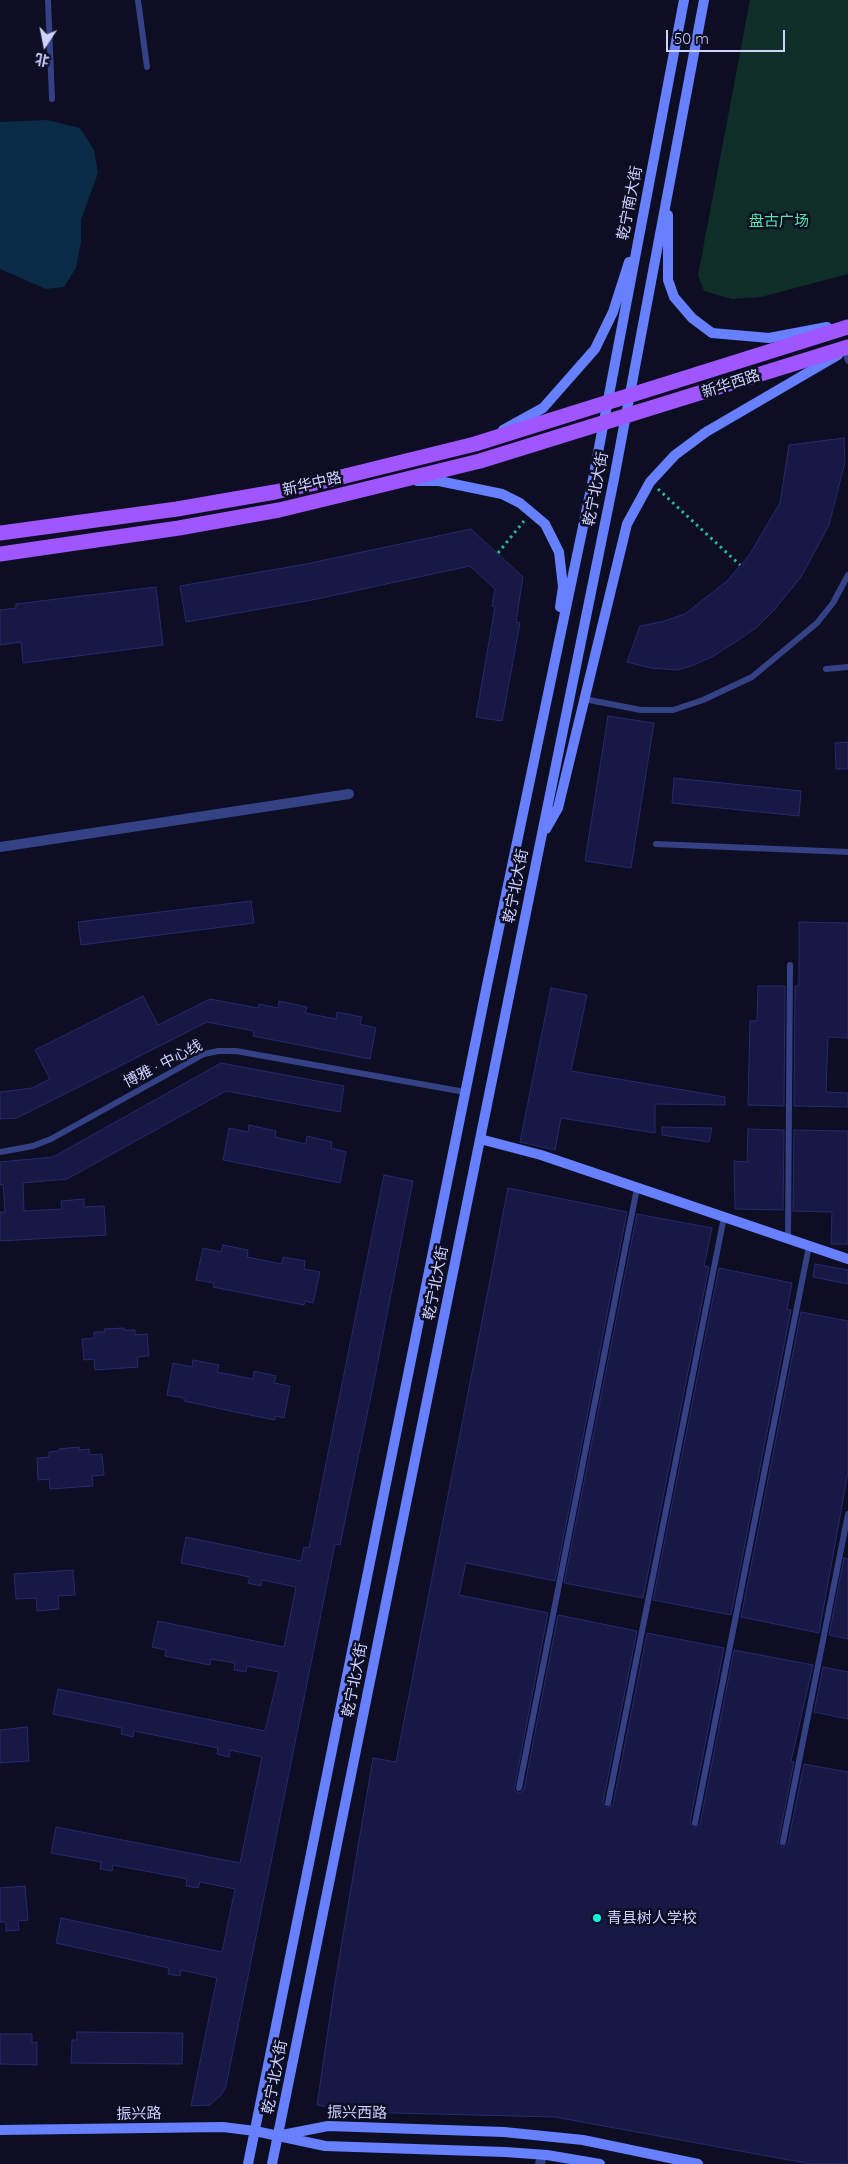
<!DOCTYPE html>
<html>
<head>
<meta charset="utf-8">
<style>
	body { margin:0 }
	#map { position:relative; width:848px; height:2164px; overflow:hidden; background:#0d0d23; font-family:Quicksand,"Noto Sans SC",sans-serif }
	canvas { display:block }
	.north { position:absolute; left:20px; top:20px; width:50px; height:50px; -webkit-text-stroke:4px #0d0d23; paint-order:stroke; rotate:191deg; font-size:14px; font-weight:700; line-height:20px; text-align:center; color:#cfd3ff }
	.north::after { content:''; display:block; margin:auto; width:18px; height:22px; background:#cfd3ff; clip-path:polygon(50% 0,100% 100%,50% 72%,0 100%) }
	.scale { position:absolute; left:666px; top:30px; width:119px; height:22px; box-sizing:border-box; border:2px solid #cfd3ff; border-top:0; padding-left:6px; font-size:15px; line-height:18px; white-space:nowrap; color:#cfd3ff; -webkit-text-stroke:4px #0d0d23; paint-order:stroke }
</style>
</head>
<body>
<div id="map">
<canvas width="848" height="2164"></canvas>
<div class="north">北</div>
<div class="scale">50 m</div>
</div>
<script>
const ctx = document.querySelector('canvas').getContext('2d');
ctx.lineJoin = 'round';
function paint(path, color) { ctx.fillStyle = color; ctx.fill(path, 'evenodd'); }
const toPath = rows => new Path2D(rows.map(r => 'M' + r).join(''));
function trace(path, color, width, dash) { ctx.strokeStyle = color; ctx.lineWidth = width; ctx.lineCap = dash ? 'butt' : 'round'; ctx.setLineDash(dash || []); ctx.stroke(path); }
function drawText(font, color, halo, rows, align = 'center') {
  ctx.font = font + ' Quicksand,"Noto Sans SC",sans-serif'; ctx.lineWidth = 5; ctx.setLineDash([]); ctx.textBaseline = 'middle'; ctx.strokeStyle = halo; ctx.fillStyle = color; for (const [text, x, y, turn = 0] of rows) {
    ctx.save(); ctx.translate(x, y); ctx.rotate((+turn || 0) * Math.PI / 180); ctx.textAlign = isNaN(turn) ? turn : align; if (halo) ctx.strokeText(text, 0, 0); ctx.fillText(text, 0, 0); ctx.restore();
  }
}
const green = toPath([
	[750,0,848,0,848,274,761,297,732,299,704,291,698,275]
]);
const water = toPath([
	[47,120,80,128,94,150,98,173,81,220,81,242,76,268,64,287,46,289,0,269,0,122]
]);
const building = toPath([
	[844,438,845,462,829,525,801,577,775,609,756,628,734,643,712,657,691,666,677,670,651,668,627,662,640,626,661,622,685,614,727,581,750,554,780,503,789,445,844,438],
	[471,529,523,577,516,622,520,623,502,721,476,717,495,607,492,606,495,589,470,566,312,600,186,622,180,586,306,564,471,529],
	[156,587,163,645,23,663,21,642,0,645,0,610,16,608,16,604,156,587],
	[608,716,654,723,631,868,585,861,608,716],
	[848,742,848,769,836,769,835,743,848,742],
	[674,778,801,791,799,816,672,803,674,778],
	[251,901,254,923,81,945,78,922,251,901],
	[799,922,848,923,848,1038,828,1037,826,1092,848,1093,848,1107,794,1106,795,986,799,986,799,922],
	[758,986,785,986,784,1106,748,1105,750,1021,757,1021,758,986],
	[551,988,587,995,571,1071,725,1097,725,1105,655,1104,655,1133,561,1118,555,1150,520,1142,551,988],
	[143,996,158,1025,210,999,258,1008,259,1004,278,1008,279,1001,307,1007,305,1013,336,1019,337,1012,362,1017,360,1024,376,1028,370,1059,253,1036,254,1031,207,1022,17,1118,0,1119,0,1092,32,1088,50,1079,35,1050,143,996],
	[221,1063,344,1086,340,1112,226,1091,67,1179,23,1183,24,1211,62,1209,61,1201,84,1199,84,1207,104,1206,106,1235,0,1241,0,1212,5,1212,3,1184,0,1185,0,1162,53,1157,221,1063],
	[249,1125,276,1131,275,1137,306,1144,307,1136,332,1142,331,1148,346,1152,340,1183,223,1160,229,1128,248,1132,249,1125],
	[662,1127,712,1128,709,1142,662,1135,662,1127],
	[748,1129,784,1130,783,1210,735,1209,734,1161,747,1162,748,1129],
	[794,1130,848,1131,848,1244,831,1244,832,1212,793,1211,794,1130],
	[384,1175,413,1181,374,1381,340,1545,335,1544,226,2086,222,2094,210,2105,191,2106,217,1978,181,1970,180,1976,168,1974,169,1968,56,1943,61,1918,222,1952,235,1889,200,1882,198,1888,186,1886,187,1879,113,1865,112,1871,100,1869,101,1862,51,1853,56,1827,240,1863,262,1757,230,1750,229,1757,217,1754,218,1748,134,1731,133,1737,121,1734,122,1728,53,1714,58,1689,265,1731,279,1672,247,1666,246,1672,234,1670,235,1663,211,1659,210,1665,165,1656,166,1650,152,1647,158,1621,284,1647,296,1587,262,1580,261,1586,248,1583,250,1577,181,1563,186,1537,301,1561,304,1547,309,1548,384,1175],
	[508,1188,627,1212,555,1581,466,1563,459,1595,548,1613,514,1790,520,1793,524,1789,558,1615,637,1631,603,1802,607,1808,613,1804,647,1633,724,1648,690,1822,694,1828,700,1824,734,1650,813,1665,791,1761,794,1762,778,1843,783,1847,788,1843,804,1764,848,1772,848,2164,811,2164,555,2117,354,2112,317,2105,335,1983,373,1758,396,1762,508,1188],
	[637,1214,712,1228,704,1266,709,1267,643,1598,564,1583,637,1214],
	[223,1245,248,1250,247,1257,282,1264,283,1257,305,1261,304,1269,320,1272,313,1303,305,1301,304,1305,213,1287,214,1283,196,1280,203,1248,221,1252,223,1245],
	[815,1264,848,1270,848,1284,813,1277,815,1264],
	[719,1268,792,1283,787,1309,791,1310,731,1615,653,1600,719,1268],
	[801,1312,848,1321,848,1472,819,1633,741,1617,801,1312],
	[124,1328,124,1330,135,1330,135,1335,147,1334,149,1356,137,1357,138,1367,95,1370,94,1359,84,1360,82,1339,94,1338,94,1332,105,1332,104,1329,124,1328],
	[193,1360,219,1365,217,1372,253,1379,254,1371,276,1376,274,1383,290,1386,284,1418,275,1416,275,1420,235,1412,184,1401,184,1398,167,1395,173,1363,192,1367,193,1360],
	[79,1447,79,1450,89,1449,90,1455,102,1454,104,1475,92,1476,93,1486,50,1489,49,1479,38,1480,37,1458,49,1457,49,1452,59,1451,59,1449,79,1447],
	[844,1558,848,1559,848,1639,829,1635,844,1558],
	[73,1570,75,1595,58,1596,59,1609,37,1611,36,1598,16,1599,14,1574,73,1570],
	[823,1667,848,1672,848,1719,814,1712,823,1667],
	[27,1727,29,1761,0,1763,0,1730,27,1727],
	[25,1886,28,1920,18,1921,19,1930,6,1931,6,1922,0,1922,0,1888,25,1886],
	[77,2032,183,2033,182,2064,71,2063,72,2040,77,2040,77,2032],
	[0,2034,32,2034,32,2043,37,2042,37,2065,0,2064,0,2034]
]);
const path = toPath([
	[658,489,740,565],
	[498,553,524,521]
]);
const lane = toPath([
	[48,0,52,99],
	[138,0,147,67],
	[845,351,848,361],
	[826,669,848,667],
	[584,699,641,710,673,710,703,700,752,677,817,623,833,603,848,575],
	[656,844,848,852],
	[0,1152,33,1146,51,1139,204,1054,218,1051,236,1051,465,1092],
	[788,1239,790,965],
	[519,1788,637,1188],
	[608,1803,724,1217],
	[695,1823,809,1246],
	[783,1842,848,1514]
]);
const street = toPath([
	[0,847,349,794],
	[540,2164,542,2155]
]);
const secondary = toPath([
	[668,215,668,280,674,297,692,318,712,333,769,338,827,327],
	[503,430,543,408,595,349,613,312,629,262],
	[417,481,439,481,502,494,520,503,545,524,559,552,563,587,560,607],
	[546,829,558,808,627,524,650,482,675,455,706,432,838,355],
	[480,1139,541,1155,848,1259],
	[0,2130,223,2127,255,2131,325,2146,505,2152,547,2155,600,2164],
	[282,2135,328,2126,504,2132,583,2140,698,2164],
	[248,2164,486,990,593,479,684,0],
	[272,2164,614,479,704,0]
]);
const primary = toPath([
	[0,533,177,509,275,492,329,480,475,444,848,327],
	[0,554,179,528,279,510,333,497,480,461,848,347]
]);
const markers = [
	[597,1918,5,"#00fae2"]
];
const streetNames = [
	["乾宁南大街",630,203,-79],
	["新华西路",731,384,-18],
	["新华中路",312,484,-13],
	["乾宁北大街",596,489,-79],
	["乾宁北大街",516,886,-79],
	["博雅 · 中心线",163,1064,-27],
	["乾宁北大街",436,1283,-79],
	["乾宁北大街",355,1680,-79],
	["乾宁北大街",275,2077,-79],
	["振兴西路",357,2113,1],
	["振兴路",139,2114,-1]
];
const parkNames = [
	["盘古广场",779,221]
];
const poiNames = [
	["青县树人学校",607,1918]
];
paint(green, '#0f2e27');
paint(water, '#092b46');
paint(building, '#181845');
trace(building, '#282873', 1);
trace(path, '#27bb95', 3, [2.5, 4]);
trace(lane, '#354185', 6);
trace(street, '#354185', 10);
trace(secondary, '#6680ff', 10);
trace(primary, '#9f56ff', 15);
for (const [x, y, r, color] of markers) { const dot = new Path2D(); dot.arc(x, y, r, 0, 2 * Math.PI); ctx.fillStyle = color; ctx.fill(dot); trace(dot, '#0d0d23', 2); }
drawText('15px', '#cfd3ff', '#0d0d23', streetNames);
drawText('15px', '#54e6a5', '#0d0d23', parkNames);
drawText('15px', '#cfd3ff', '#0d0d23', poiNames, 'left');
</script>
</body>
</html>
